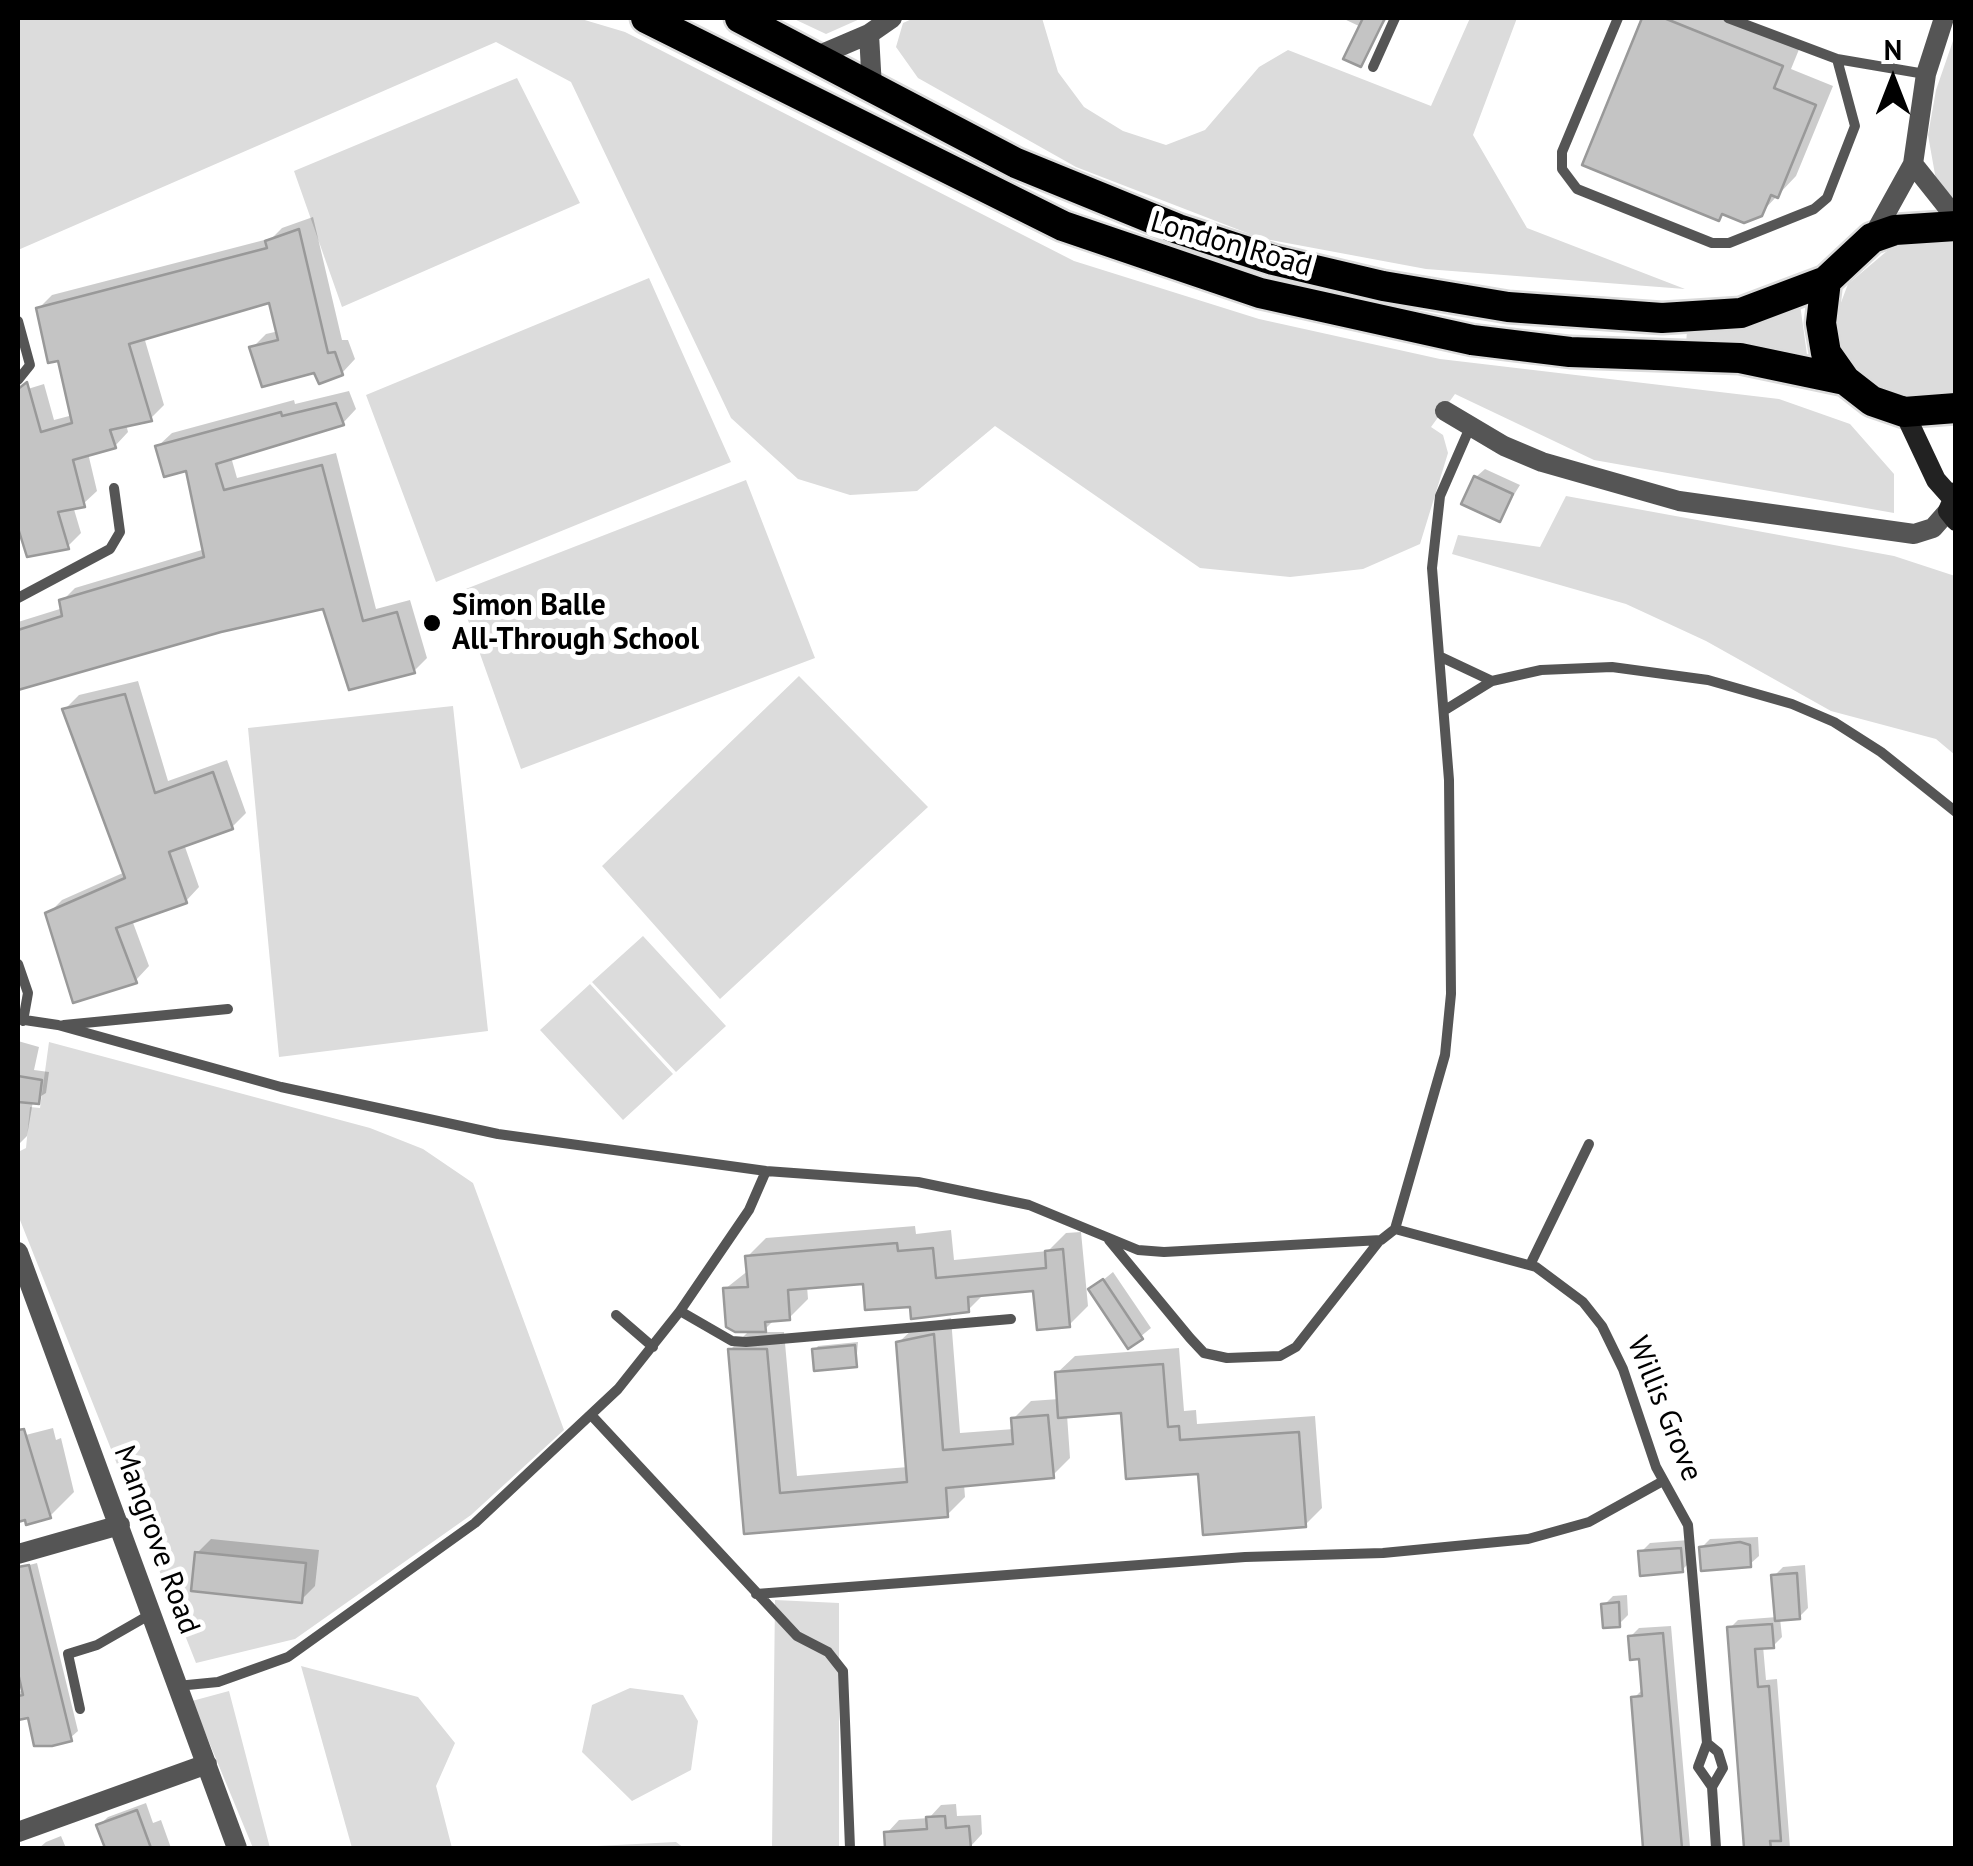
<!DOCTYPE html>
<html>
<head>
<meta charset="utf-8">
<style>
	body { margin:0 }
	#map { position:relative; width:1973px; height:1866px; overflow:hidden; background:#fff; font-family:"PT Sans",sans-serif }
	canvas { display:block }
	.frame { position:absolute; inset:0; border:20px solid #000; pointer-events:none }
	.north { position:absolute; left:1843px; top:30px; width:100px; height:100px; -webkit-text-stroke:8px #fff; paint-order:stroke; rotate:0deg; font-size:28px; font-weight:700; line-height:40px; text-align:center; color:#000 }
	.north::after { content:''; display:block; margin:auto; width:35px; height:45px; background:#000; clip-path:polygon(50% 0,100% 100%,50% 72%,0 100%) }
</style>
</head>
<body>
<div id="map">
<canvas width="1973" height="1866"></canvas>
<div class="frame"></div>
<div class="north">N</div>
</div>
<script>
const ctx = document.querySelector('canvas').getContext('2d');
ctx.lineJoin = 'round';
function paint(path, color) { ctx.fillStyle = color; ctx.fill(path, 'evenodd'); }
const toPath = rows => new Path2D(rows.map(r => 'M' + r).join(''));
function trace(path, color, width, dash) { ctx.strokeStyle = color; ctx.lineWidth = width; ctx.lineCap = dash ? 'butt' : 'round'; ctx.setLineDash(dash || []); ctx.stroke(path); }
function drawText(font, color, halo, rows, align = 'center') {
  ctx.font = font + ' "PT Sans",sans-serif'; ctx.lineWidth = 10; ctx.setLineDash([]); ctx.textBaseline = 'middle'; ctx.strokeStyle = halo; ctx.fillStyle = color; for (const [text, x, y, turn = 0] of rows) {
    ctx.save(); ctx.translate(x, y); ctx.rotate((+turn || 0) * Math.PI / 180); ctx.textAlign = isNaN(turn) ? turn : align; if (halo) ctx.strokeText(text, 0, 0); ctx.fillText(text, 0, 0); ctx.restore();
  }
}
const green = toPath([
	[18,18,578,18,625,32,1074,261,1259,319,1440,359,1779,399,1850,424,1894,474,1894,513,1594,460,1455,394,1431,427,1443,435,1448,453,1420,544,1363,569,1290,577,1200,568,995,426,917,491,850,495,798,479,731,418,571,82,496,42,18,250],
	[792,18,862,18,826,34],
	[914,18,1042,18,1058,72,1084,107,1123,131,1166,145,1205,130,1259,67,1288,50,1431,106,1470,18,1517,18,1473,135,1527,228,1685,289,1426,269,1260,238,1076,167,918,78,896,47,903,23],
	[1955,35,1955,200,1936,180,1928,135,1936,90],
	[517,78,580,203,342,307,294,171],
	[1955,240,1955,394,1909,396,1872,385,1855,373,1841,353,1834,321,1848,284,1887,251,1907,243],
	[649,278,731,462,436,582,366,395],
	[1800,304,1808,362,1686,345,1687,330],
	[746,480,815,658,521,769,458,592],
	[1566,496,1894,556,1955,576,1955,755,1936,739,1831,711,1706,641,1626,604,1452,554,1458,535,1540,547],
	[799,676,928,807,720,999,602,866],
	[453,706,488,1031,279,1057,248,728],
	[643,936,726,1026,676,1072,592,982],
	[590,984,673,1074,623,1120,540,1030],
	[49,1042,370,1128,423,1149,473,1183,564,1430,471,1515,295,1639,196,1663,18,1215,18,1152,26,1148,30,1107,40,1108],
	[775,1600,839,1603,839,1848,772,1848],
	[301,1666,418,1697,455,1743,436,1786,452,1848,352,1848],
	[630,1688,683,1695,698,1721,691,1770,632,1801,582,1752,592,1705],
	[229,1691,270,1848,253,1848,192,1701],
	[676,1842,684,1848,575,1848,577,1847]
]);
const shadow = toPath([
	[1342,18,1387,18,1360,64,1361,27],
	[1645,18,1728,18,1800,47,1791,69,1833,86,1796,176,1761,213,1724,212,1718,218,1585,163],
	[313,217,342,340,348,340,355,359,342,373,316,370,252,348,266,334,279,331,271,300,144,337,164,405,150,419,126,424,128,432,115,446,88,453,97,491,83,504,73,506,81,533,67,547,29,554,18,520,18,392,44,384,54,420,73,415,59,358,38,309,52,295,272,238,282,228],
	[349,391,356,409,343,423,231,457,237,478,336,453,376,609,410,600,427,658,414,671,325,606,220,629,19,686,18,622,63,608,62,601,75,588,205,549,188,468,158,446,172,433,294,400,295,404],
	[1485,469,1520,485,1499,519,1476,477],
	[138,681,168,781,227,760,246,813,232,827,184,844,199,887,186,901,132,920,149,966,136,980,48,914,62,900,125,872,65,709,79,695],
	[18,1041,39,1047,34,1070,49,1072,46,1093,33,1101,27,1136,18,1145],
	[915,1226,916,1234,951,1230,954,1260,1048,1251,1066,1233,1081,1232,1088,1306,1069,1325,1035,1288,985,1293,968,1310,912,1304,865,1281,807,1286,808,1299,789,1318,775,1319,762,1332,784,1332,797,1476,908,1467,898,1343,917,1325,951,1318,960,1433,1014,1429,1013,1419,1031,1401,1059,1399,1057,1373,1075,1356,1179,1348,1184,1411,1196,1410,1197,1424,1315,1416,1322,1508,1305,1525,1201,1471,1123,1411,1067,1415,1070,1458,1052,1476,964,1484,965,1497,947,1515,746,1531,730,1350,751,1329,725,1289,749,1270,747,1257,766,1238],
	[1113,1272,1151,1328,1129,1346,1091,1290],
	[858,1342,856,1364,815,1350,818,1346],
	[53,1428,56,1440,61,1438,74,1492,50,1516,18,1521,18,1437],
	[1758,1537,1759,1556,1750,1564,1701,1548,1710,1539],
	[211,1539,319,1550,315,1586,301,1600,197,1553],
	[1689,1540,1691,1561,1682,1570,1641,1552,1650,1543],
	[37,1563,78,1731,70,1738,30,1715,18,1718,18,1692,24,1690,18,1668,18,1568],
	[1805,1565,1808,1608,1799,1617,1780,1618,1782,1637,1773,1646,1763,1646,1766,1680,1777,1679,1790,1848,1741,1848,1746,1844,1730,1628,1738,1620,1777,1617,1774,1576,1783,1567],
	[1627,1595,1628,1615,1619,1624,1604,1605,1613,1596],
	[1671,1626,1690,1847,1699,1848,1635,1848,1646,1847,1634,1698,1644,1688,1642,1656,1630,1637,1639,1628],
	[146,1803,153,1823,161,1820,171,1848,108,1848,99,1825,108,1817],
	[956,1804,957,1816,981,1815,982,1834,970,1847,888,1848,887,1833,899,1820,929,1818,941,1805],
	[61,1836,66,1848,39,1848,46,1842]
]);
const building = toPath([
	[1363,18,1385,18,1361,67,1343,59,1363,18],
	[1642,18,1664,18,1783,66,1774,88,1816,105,1778,198,1771,195,1762,216,1744,223,1722,214,1719,221,1582,165,1642,18],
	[299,229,328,353,335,352,343,375,319,384,314,373,262,387,249,347,278,340,269,303,129,344,152,421,110,430,116,448,73,460,85,507,58,512,69,549,27,557,18,528,18,389,27,382,41,432,72,423,58,361,48,363,36,308,267,248,265,241,299,229],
	[336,403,344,425,216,464,224,490,322,465,363,621,397,612,415,673,349,690,323,609,221,632,18,690,18,630,62,616,59,600,204,557,186,471,164,477,155,446,281,412,282,416,336,403],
	[1474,476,1513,494,1500,522,1461,504,1474,476],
	[125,694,155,793,213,772,233,829,169,852,187,903,116,928,137,983,73,1003,45,913,125,878,62,709,125,694],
	[18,1076,42,1080,39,1104,18,1102,18,1076],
	[897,1243,898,1251,933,1248,936,1278,1046,1268,1045,1251,1063,1249,1070,1327,1037,1330,1033,1291,968,1297,969,1312,911,1319,910,1307,865,1310,863,1284,788,1290,790,1320,765,1322,766,1332,735,1332,726,1327,723,1288,748,1287,745,1256,897,1243],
	[1103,1279,1143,1339,1128,1349,1088,1289,1103,1279],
	[934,1334,943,1450,1013,1444,1011,1418,1048,1415,1054,1478,946,1488,948,1517,744,1534,728,1349,767,1349,780,1493,907,1482,896,1342,934,1334],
	[855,1345,857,1367,814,1371,812,1349,855,1345],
	[1163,1364,1168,1427,1179,1426,1180,1440,1299,1432,1306,1527,1203,1535,1198,1474,1126,1479,1121,1413,1058,1418,1055,1372,1163,1364],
	[24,1429,51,1518,26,1525,25,1520,18,1522,18,1430,24,1429],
	[1740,1542,1750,1545,1751,1567,1701,1571,1699,1547,1740,1542],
	[1681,1548,1683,1572,1640,1576,1638,1551,1681,1548],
	[195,1552,306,1563,302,1603,191,1591,195,1552],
	[29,1565,72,1741,52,1746,34,1746,28,1718,18,1720,18,1696,23,1695,18,1673,18,1567,29,1565],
	[1797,1573,1800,1619,1775,1621,1771,1575,1797,1573],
	[1619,1602,1620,1627,1603,1628,1601,1604,1619,1602],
	[1772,1624,1774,1648,1755,1649,1758,1687,1769,1686,1781,1841,1770,1841,1771,1848,1744,1848,1727,1627,1772,1624],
	[1663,1633,1682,1848,1643,1848,1631,1697,1642,1696,1639,1659,1630,1660,1628,1636,1663,1633],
	[137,1810,151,1848,105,1848,96,1825,137,1810],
	[945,1816,946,1828,969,1826,971,1848,885,1848,884,1832,927,1829,926,1817,945,1816]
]);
const lane = toPath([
	[1618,18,1562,152,1562,169,1577,189,1712,243,1729,243,1814,209,1827,198,1855,126,1837,59],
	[1728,18,1837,59,1925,74],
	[1373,67,1395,18],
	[18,321,30,365,18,380],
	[18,598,110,549,120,532,114,488],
	[1441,657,1492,681],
	[1445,710,1492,681,1541,670,1612,667,1708,680,1792,704,1834,722,1881,752,1956,812],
	[18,964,28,993,23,1021],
	[18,1019,58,1025,281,1087,498,1134,766,1171,918,1182,1029,1205,1138,1250,1164,1252,1381,1240,1395,1229,1445,1055,1451,994,1449,780,1432,568,1440,496,1471,425],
	[64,1025,228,1009],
	[1395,1229,1536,1267,1583,1302,1602,1326,1623,1369,1656,1467,1688,1525,1707,1743,1718,1752,1723,1768,1712,1787],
	[1109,1240,1190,1338,1204,1353,1227,1358,1280,1356,1296,1347,1380,1240],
	[1530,1265,1589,1144],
	[680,1311,732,1341,746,1342,1011,1319],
	[616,1315,653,1347],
	[593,1417,797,1636,828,1652,843,1671,850,1848],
	[756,1594,1245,1557,1383,1553,1528,1539,1589,1522,1663,1481],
	[177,1686,218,1682,288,1657,475,1523,618,1389,680,1311,749,1210,766,1171],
	[80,1709,68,1654,97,1645,151,1614],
	[1707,1743,1698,1767,1712,1787,1716,1848]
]);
const street = toPath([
	[869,34,892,18],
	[815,57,869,34,872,88],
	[1913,164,1956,218],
	[1872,238,1913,164,1926,74,1944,18],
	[1445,411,1504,446,1542,462,1679,501,1914,534,1933,528,1948,511],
	[18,1252,237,1848],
	[18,1554,120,1525],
	[18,1832,207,1764]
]);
const secondary = toPath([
	[1904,412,1936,480,1952,498],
	[1956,492,1948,511,1956,521]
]);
const highway = toPath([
	[646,18,1063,226,1260,293,1472,340,1570,352,1740,358,1845,380],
	[740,18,1016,163,1178,229,1273,260,1383,286,1508,307,1662,318,1741,313,1826,281],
	[1956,226,1895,230,1872,238,1826,281,1821,323,1826,353,1845,380,1872,401,1904,412,1956,408]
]);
const markers = [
	[432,623,10,"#000"]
];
const streetNames = [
	["London Road",1231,245,16],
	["Willis Grove",1664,1409,68],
	["Mangrove Road",156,1540,70]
];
const poiNames = [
	["Simon Balle",452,606],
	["All-Through School",452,640]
];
paint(green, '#dcdcdc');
paint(shadow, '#0003');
paint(building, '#c4c4c4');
trace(building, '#999', 2.5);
trace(highway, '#dbdbdb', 35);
trace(lane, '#555', 10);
trace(street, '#555', 20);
trace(secondary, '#222', 20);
trace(highway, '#000', 30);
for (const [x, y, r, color] of markers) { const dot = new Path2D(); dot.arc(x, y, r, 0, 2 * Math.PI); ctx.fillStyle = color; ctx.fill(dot); trace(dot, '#fff', 4); }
drawText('30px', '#000', '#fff', streetNames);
drawText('bold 30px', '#000', '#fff', poiNames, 'left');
</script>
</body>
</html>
